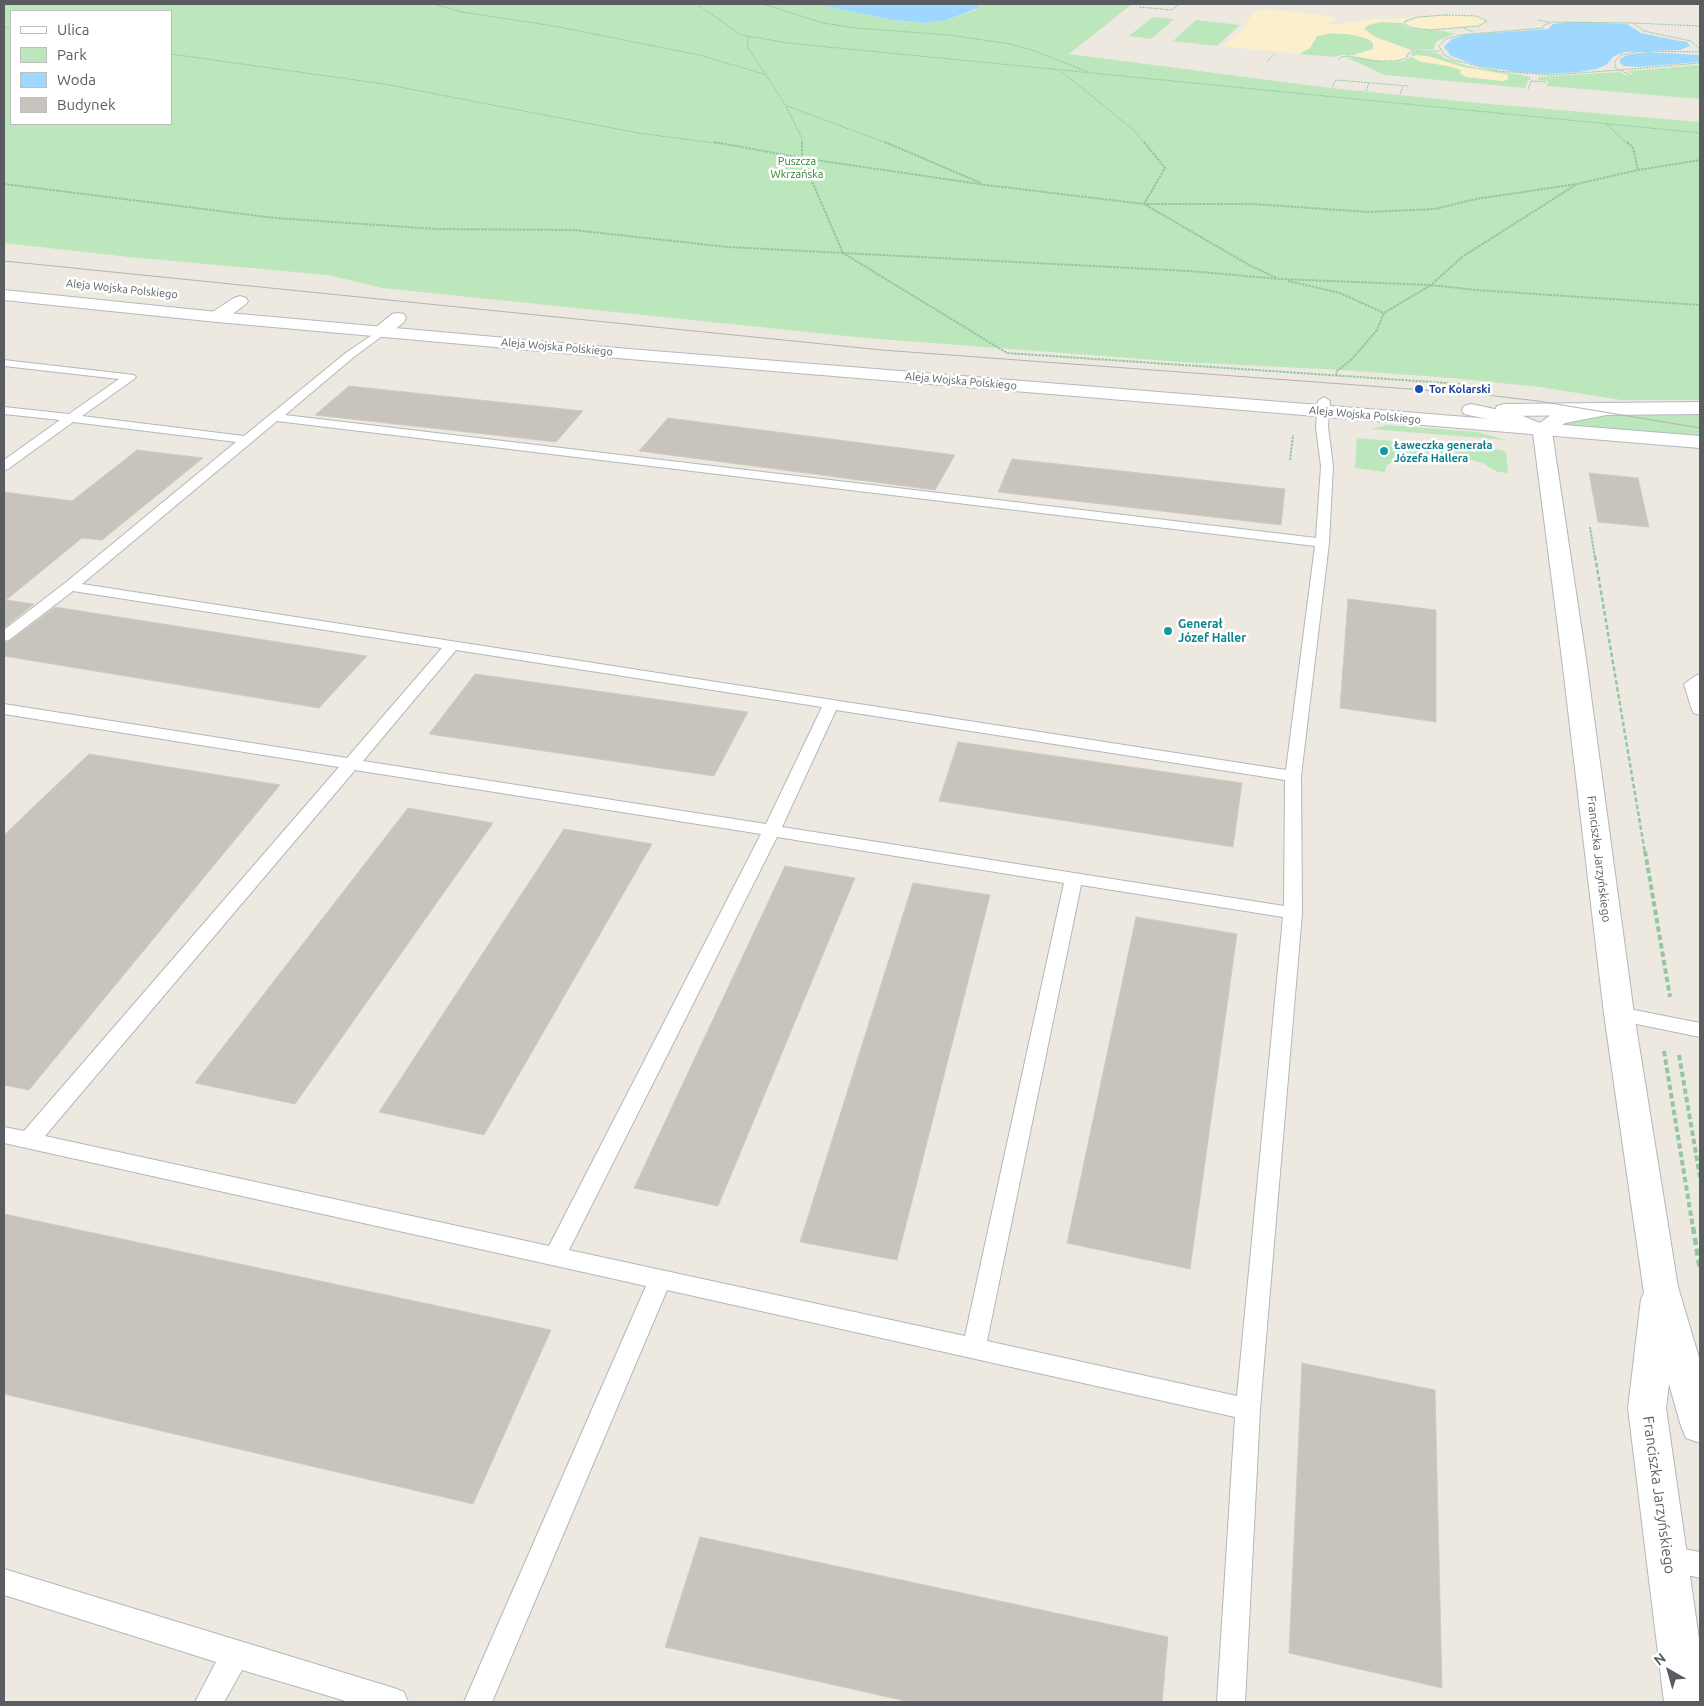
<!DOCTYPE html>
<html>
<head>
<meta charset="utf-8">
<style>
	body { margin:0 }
	#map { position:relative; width:1704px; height:1706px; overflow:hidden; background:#ede9e0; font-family:Ubuntu,sans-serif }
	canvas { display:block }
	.frame { position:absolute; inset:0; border:5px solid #595d62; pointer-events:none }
	.legend { position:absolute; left:10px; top:10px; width:162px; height:115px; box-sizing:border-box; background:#fff; border:1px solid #bdbec0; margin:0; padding:6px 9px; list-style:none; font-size:15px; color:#595d62 }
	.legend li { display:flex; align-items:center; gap:10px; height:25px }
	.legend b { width:25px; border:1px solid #bdbec0 }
	.north { position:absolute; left:1644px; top:1646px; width:50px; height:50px; -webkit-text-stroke:4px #fff; paint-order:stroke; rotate:322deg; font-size:14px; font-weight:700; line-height:20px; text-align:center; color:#595d62 }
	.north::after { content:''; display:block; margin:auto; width:18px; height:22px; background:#595d62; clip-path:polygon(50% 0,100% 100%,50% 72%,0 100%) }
</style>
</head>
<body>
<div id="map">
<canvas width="1704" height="1706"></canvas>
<div class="frame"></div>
<ul class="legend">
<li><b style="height:6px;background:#fff"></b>Ulica</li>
<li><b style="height:14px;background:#bce6bb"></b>Park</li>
<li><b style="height:14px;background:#9ed8ff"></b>Woda</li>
<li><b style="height:14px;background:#c8c4bd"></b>Budynek</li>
</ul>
<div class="north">N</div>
</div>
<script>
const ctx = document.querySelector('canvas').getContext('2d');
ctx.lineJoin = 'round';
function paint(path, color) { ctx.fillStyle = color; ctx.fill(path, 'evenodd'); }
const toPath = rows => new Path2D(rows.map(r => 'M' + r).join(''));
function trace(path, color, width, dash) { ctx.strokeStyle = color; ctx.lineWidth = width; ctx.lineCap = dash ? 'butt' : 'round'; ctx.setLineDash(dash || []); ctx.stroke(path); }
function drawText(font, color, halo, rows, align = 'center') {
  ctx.font = font + ' Ubuntu,sans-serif'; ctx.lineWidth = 5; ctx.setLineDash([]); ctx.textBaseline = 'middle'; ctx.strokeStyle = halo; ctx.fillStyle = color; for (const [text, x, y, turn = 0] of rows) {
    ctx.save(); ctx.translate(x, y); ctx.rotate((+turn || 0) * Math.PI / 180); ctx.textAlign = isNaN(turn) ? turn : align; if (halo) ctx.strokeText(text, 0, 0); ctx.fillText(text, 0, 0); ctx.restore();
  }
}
const green = toPath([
	[4,4,816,4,893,20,926,23,947,20,978,9,977,4,1132,4,1069,54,1330,88,1478,103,1700,122,1700,400,1621,400,1540,387,1452,378,1341,370,1182,362,866,338,382,288,328,275,129,257,4,243],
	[11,11,171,11,171,124,11,124],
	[1153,17,1174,19,1151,39,1129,36],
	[1196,20,1240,25,1217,46,1173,41],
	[1380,22,1401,22,1404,26,1414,29,1444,31,1454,34,1437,41,1434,46,1435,49,1411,50,1375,37,1364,29,1368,25],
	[1326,33,1349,34,1366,38,1373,42,1373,49,1354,55,1342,55,1333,57,1299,54,1310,48,1317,36],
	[1417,51,1437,53,1445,58,1467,66,1527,76,1530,77,1531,80,1528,80,1525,88,1385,75,1345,57,1390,62,1404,61,1412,57,1421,62,1438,64,1459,69,1462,71,1460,74,1467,77,1503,81,1508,79,1508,75,1504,74,1463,67,1435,59,1412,56,1411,53],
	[1700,65,1700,99,1547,86,1548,81,1537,80,1539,77,1620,72,1625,75,1633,74,1628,71],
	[1700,414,1700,435,1570,426,1561,423,1571,417],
	[1387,425,1477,432,1507,440,1371,429],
	[1357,438,1501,450,1506,452,1508,473,1498,472,1482,463,1464,458,1424,455,1398,458,1386,466,1385,472,1355,468]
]);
const sand = toPath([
	[1260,10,1276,10,1334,17,1337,19,1327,23,1334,25,1372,19,1409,18,1402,23,1380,22,1368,25,1364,29,1375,37,1411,50,1406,53,1405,58,1399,60,1385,61,1366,59,1354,55,1373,49,1373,43,1370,40,1355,35,1334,33,1317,36,1310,48,1299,54,1223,46,1244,28,1253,13],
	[1447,15,1474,16,1481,18,1484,22,1477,25,1443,29,1416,28,1407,24,1410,21,1419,18],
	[1416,55,1428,56,1463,67,1504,74,1508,75,1508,79,1503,81,1467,77,1460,74,1461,70,1452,67,1419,61,1412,57]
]);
const water = toPath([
	[816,4,977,4,978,8,947,20,926,23,893,20],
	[1570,22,1627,24,1641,33,1680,41,1687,42,1690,46,1680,50,1625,52,1614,56,1606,65,1596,69,1580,72,1548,74,1517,72,1478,66,1451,56,1444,47,1452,39,1464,35,1548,29,1553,24],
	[1647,52,1700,55,1700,62,1638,67,1624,66,1620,63,1620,59,1627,55]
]);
const building = toPath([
	[349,386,583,411,556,442,315,415,349,386],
	[668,418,955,455,935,490,639,451,668,418],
	[137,450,203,458,102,540,82,538,6,600,34,604,4,628,4,492,72,501,137,450],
	[1012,459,1285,489,1281,525,998,492,1012,459],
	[1589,473,1638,478,1649,527,1598,522,1589,473],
	[1348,599,1436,610,1436,722,1340,708,1348,599],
	[55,607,367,656,319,708,4,656,4,643,10,641,55,607],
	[475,674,748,712,714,776,429,734,475,674],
	[958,742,1242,783,1233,847,939,801,958,742],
	[89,754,280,785,29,1090,4,1085,4,835,89,754],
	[408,808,493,823,295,1104,195,1083,408,808],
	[564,829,652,844,484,1135,379,1112,564,829],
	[785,866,855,878,718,1206,634,1188,785,866],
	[913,883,990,895,897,1260,800,1242,913,883],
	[1136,917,1237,934,1190,1269,1067,1243,1136,917],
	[4,1214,551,1330,473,1504,4,1394,4,1214],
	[1302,1363,1435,1390,1442,1688,1289,1653,1302,1363],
	[700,1537,1168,1637,1162,1702,910,1702,665,1647,700,1537]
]);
const pathFar4 = toPath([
	[433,4,462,12,554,26,699,55,767,75],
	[697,4,741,35,788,43,1700,133],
	[763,4,823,23,856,28,949,35,1010,44,1032,50,1088,72],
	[1139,7,1172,10,1178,5],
	[1446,15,1476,16,1487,21,1479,26,1430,30,1412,28,1404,24,1405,21,1418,17,1446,15],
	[1538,20,1549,22],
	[1700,26,1633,23,1644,31,1691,41,1700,49],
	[4,27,11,28],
	[1464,28,1473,32],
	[749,37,747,46,786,106,802,138,802,144],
	[1700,52,1641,51,1621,55,1615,61,1615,67,1619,70,1700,63],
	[171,54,384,84,638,133,721,144],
	[1338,60,1341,57,1348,56,1376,61,1395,61,1407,58,1408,54,1412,51,1440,51],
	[1267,62,1275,53],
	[1062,72,1135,131,1145,144],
	[1629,74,1619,70,1552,75,1498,71,1454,60,1444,55,1439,46,1446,39,1460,35,1543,28,1544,25,1553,22,1633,23],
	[1332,87,1336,80,1408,86],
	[1528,89,1531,81,1546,82],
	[1366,91,1369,83],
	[1400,94,1403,87],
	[787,106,889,144],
	[1606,124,1628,144]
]);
const pathFar3 = toPath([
	[714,142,802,158,986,185,1144,204,1253,204,1369,212,1435,209,1476,199,1577,184],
	[802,142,802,158,843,253,1007,353,1461,384],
	[885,142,981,183],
	[1144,142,1165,168,1144,204,1251,266,1277,278],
	[1627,142,1633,148,1638,170],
	[4,184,275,218,437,229,573,230,728,247,1189,271,1280,279,1431,285,1476,290,1700,305],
	[1288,281,1340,293,1384,313],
	[1336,375,1337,371,1352,359,1377,330,1384,313,1431,285,1462,257,1577,184,1638,170,1700,160],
	[1290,460,1293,435],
	[1590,527,1595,558]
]);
const pathFar2 = toPath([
	[1595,556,1645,853]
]);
const pathFar1 = toPath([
	[1645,851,1670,997],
	[1664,1051,1693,1228],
	[1679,1055,1700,1177]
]);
const path = toPath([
	[1693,1227,1700,1270]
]);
const lane = toPath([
	[381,329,386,332,385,334,355,356,285,415,1316,538,1321,466,1316,427,1318,401,1324,397,1330,401,1328,427,1333,466,1329,543,1301,776,1302,913,1260,1409,1245,1702,1217,1702,1235,1417,667,1290,492,1702,464,1702,646,1286,4,1143,4,1127,24,1131,339,767,4,714,4,704,347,758,442,648,73,591,9,640,4,641,4,630,65,583,236,442,73,422,8,469,4,470,4,460,60,420,4,414,4,407,69,414,119,379,4,366,4,360,134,375,136,377,134,379,82,416,244,436,347,352,381,329],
	[277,421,1315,546,1286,770,82,584,277,421],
	[456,650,822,707,766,824,363,761,456,650],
	[836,710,1285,780,1284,906,782,827,836,710],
	[355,770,761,834,549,1246,45,1136,355,770],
	[777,837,1064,883,965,1336,569,1250,777,837],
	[1081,885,1283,917,1237,1396,987,1341,1081,885],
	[1700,674,1700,715,1694,713,1692,710,1684,684,1695,676,1700,674],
	[1619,1007,1700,1023,1700,1037,1612,1019,1609,1014,1612,1009,1619,1007],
	[1668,1546,1700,1552,1700,1578,1659,1568,1655,1559,1659,1550,1668,1546],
	[4,1569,394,1688,404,1692,408,1702,349,1702,242,1670,224,1702,195,1702,216,1662,4,1595,4,1569]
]);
const street = toPath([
	[240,296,246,298,248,301,246,304,223,321,211,321,209,317,211,313,234,298,240,296],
	[398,313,404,314,406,318,404,322,387,336,381,337,375,336,372,332,375,328,392,314,398,313],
	[1471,404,1518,414,1540,423,1552,414,1605,404,1612,406,1614,410,1612,414,1565,423,1552,432,1586,659,1634,1014,1678,1287,1700,1361,1700,1443,1686,1438,1681,1426,1669,1384,1666,1408,1700,1646,1700,1702,1664,1702,1628,1408,1641,1299,1644,1293,1604,1014,1562,659,1533,433,1506,423,1464,414,1462,410,1464,406,1471,404]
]);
const secondary = toPath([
	[4,290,217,312,629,349,1700,436,1700,448,629,359,217,322,4,300,4,290],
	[1700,402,1700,414,1504,416,1497,414,1495,410,1497,406,1504,404,1700,402]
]);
const tram = toPath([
	[4,261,882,350,1478,394,1538,401,1700,428]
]);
const markers = [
	[1419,389,5,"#1a4fb4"],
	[1384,451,5,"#0f9aa8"],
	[1168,631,5,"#0f9aa8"]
];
const farParknames = [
	["Puszcza",797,161],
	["Wkrzańska",797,174]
];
const farStreetnames = [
	["Aleja Wojska Polskiego",122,289,6],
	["Aleja Wojska Polskiego",557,347,5],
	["Aleja Wojska Polskiego",961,381,5],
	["Aleja Wojska Polskiego",1365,415,5]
];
const farTransitnames = [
	["Tor Kolarski",1429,389]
];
const farCulturenames = [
	["Ławeczka generała",1394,445],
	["Józefa Hallera",1394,458]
];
const cultureNames = [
	["Generał",1178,624],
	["Józef Haller",1178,638]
];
const streetNames = [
	["Franciszka Jarzyńskiego",1599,859,83]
];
const nearStreetnames = [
	["Franciszka Jarzyńskiego",1659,1495,82]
];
paint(green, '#bce6bb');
paint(sand, '#fbefcc');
paint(water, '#9ed8ff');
paint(building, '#c8c4bd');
trace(building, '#d1cbbe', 1);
trace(lane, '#b3b7bc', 2);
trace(street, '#b3b7bc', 2);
trace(secondary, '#b4b8be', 2);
trace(pathFar4, '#93c7a1', 1, [2, 1]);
trace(pathFar3, '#93c7a1', 2, [2.5, 1]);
trace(pathFar2, '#93c7a1', 2.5, [4.5, 2.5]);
trace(pathFar1, '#93c7a1', 4, [5.5, 3]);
trace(path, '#93c7a1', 4.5, [7, 4]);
paint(lane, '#fff');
paint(street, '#fff');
paint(secondary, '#fff');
trace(tram, '#b2b3b3', 1);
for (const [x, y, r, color] of markers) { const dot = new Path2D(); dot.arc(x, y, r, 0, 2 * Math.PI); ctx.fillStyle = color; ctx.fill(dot); trace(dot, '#fff', 2); }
drawText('11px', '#308231', '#fff', farParknames);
drawText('11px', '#595d62', '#fff', farStreetnames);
drawText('bold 11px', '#164399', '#fff', farTransitnames, 'left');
drawText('bold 11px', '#0d838f', '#fff', farCulturenames, 'left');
drawText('bold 12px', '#0d838f', '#fff', cultureNames, 'left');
drawText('12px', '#595d62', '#fff', streetNames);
drawText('15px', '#595d62', '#fff', nearStreetnames);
</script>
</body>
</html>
